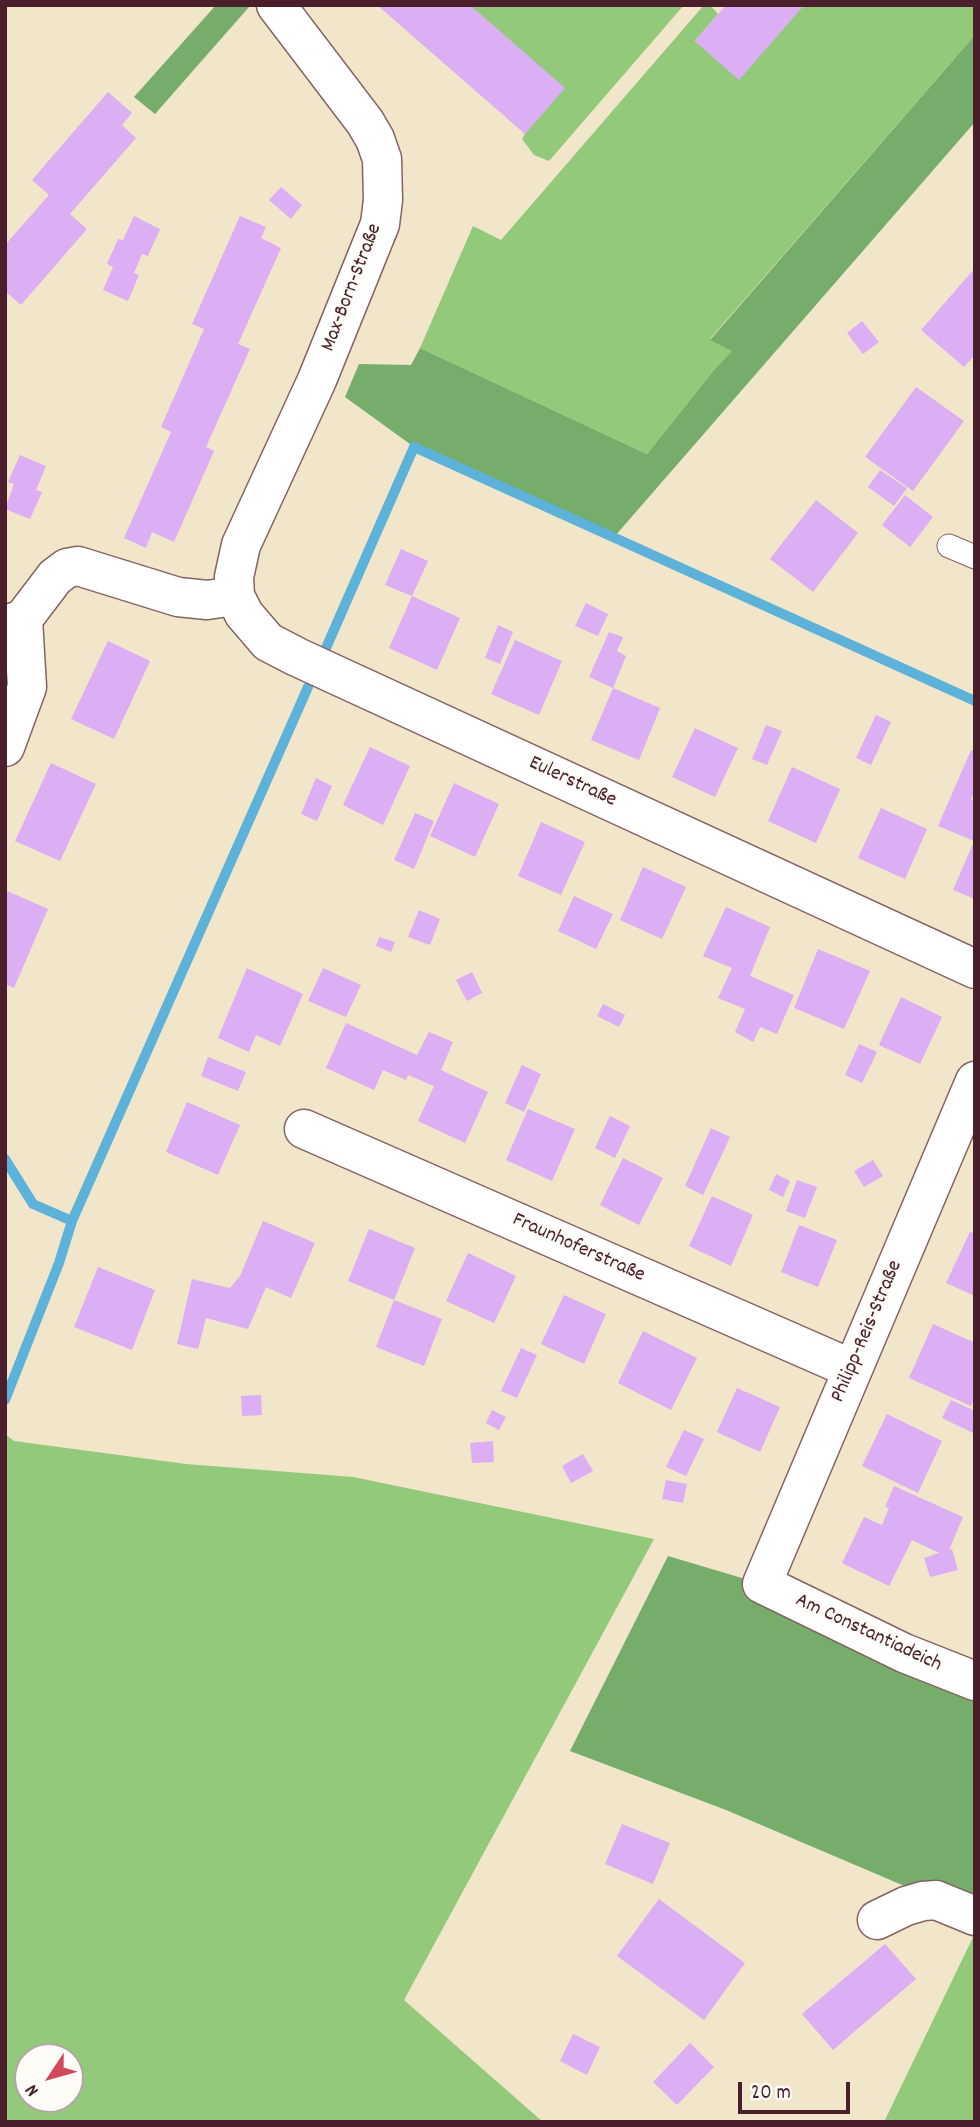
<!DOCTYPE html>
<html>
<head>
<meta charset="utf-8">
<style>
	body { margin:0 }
	#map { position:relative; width:980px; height:2127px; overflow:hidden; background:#f1e5ca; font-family:Dekko,sans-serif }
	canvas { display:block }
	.frame { position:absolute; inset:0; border:7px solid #4a1f2b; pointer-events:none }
	.north { position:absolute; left:14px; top:2043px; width:70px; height:70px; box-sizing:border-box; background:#fdfcf7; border:2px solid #b5a4a5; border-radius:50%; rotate:234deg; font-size:19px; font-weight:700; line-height:28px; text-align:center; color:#4a1f2b }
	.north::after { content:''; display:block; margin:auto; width:24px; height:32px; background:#d1495b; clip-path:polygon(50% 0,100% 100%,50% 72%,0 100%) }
	.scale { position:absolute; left:738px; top:2082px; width:112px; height:32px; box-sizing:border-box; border:4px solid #4a1f2b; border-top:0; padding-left:9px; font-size:21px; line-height:24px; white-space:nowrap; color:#4a1f2b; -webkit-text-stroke:5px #fdfcf7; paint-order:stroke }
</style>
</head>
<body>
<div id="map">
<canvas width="980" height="2127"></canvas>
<div class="frame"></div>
<div class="north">N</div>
<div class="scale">20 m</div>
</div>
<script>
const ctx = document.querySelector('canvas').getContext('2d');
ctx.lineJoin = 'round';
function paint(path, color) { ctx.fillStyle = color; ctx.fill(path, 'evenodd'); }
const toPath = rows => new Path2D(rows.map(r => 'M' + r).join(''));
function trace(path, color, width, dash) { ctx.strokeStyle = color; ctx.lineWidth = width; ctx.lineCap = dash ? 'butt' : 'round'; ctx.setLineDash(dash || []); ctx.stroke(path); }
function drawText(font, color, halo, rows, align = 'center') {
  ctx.font = font + ' Dekko,sans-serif'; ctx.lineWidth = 5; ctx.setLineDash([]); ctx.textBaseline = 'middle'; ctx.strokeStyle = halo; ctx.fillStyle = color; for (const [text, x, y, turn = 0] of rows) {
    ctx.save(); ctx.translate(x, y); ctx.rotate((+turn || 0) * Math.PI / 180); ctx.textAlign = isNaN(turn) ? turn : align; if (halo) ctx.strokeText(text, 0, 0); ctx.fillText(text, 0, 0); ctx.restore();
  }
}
const green = toPath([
	[470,5,684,5,549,161,534,155,522,139,525,134],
	[704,5,710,5,718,14,695,41,739,79,804,5,975,5,975,35,710,339,733,351,714,370,647,454,420,348,473,226,501,240],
	[5,1434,14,1441,186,1464,353,1477,654,1539,404,2000,543,2122,5,2122],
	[28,2057,70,2057,70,2099,28,2099],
	[975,1933,975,2122,884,2122]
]);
const forest = toPath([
	[216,5,247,5,249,7,155,114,134,97],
	[975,35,975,122,615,536,414,447,345,397,359,364,411,365,420,348,647,454,714,370,732,351,710,340],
	[668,1556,762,1584,975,1681,975,1916,726,1810,570,1751]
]);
const stream = toPath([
	[326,648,414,447,975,701],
	[5,1159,33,1204,72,1221,59,1263,5,1400],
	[72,1221,308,687]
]);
const building = toPath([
	[377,5,470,5,565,88,525,134],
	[726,5,804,5,739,80,695,41],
	[108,92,132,113,122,125,136,138,70,214,87,229,21,305,5,291,5,245,49,195,32,180],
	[281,187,302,205,291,219,269,200],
	[134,216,160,229,148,256,142,254,134,273,139,275,128,301,103,290,113,267,107,264,118,239,123,240],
	[240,216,266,227,261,238,281,248,238,344,250,349,206,447,214,451,174,542,152,532,146,548,124,538,171,432,161,427,204,329,192,324],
	[975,268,975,355,964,367,921,330],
	[862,321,879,342,863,354,847,333],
	[916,387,964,421,913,491,865,457],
	[20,455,46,466,36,490,42,492,30,519,5,509,14,484,8,482],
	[880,470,907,488,894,506,868,487],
	[905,495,933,517,910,547,882,525],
	[816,500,858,533,813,592,770,559],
	[401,549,428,561,412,596,385,585],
	[412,596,460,618,437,670,389,648],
	[586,603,608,614,598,636,575,626],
	[498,625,513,632,500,664,485,658],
	[609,632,623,637,617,651,626,656,613,688,589,677],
	[515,640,562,661,539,715,491,694],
	[108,641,150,661,114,739,71,719],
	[613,688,660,708,639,760,591,740],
	[876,715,891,722,871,765,856,758],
	[766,725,782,731,767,765,752,759],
	[695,728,738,748,715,797,672,777],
	[370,747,410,766,383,825,343,805],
	[971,750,975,751,975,791,971,799,975,801,974,841,938,826],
	[51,763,96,784,60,861,15,841],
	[792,767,840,789,816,843,768,821],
	[316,778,332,786,317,821,301,814],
	[454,783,499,804,475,857,430,836],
	[881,808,927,829,905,879,858,858],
	[415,813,434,821,414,869,394,860],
	[541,822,585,842,561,895,518,876],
	[975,839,975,899,953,890],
	[643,867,686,887,662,939,620,920],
	[5,890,48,909,14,988,5,984],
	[574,896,613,914,596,949,558,931],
	[726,907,770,927,750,976,794,995,777,1034,760,1027,753,1042,735,1032,745,1009,718,998,732,968,703,956],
	[419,910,440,919,430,945,408,937],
	[379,937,395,942,391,952,376,946],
	[818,949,870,971,844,1029,794,1008],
	[247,968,303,994,280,1046,256,1035,249,1052,218,1038],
	[323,968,361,985,346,1017,308,1001],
	[472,972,482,993,467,1001,456,980],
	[901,997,942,1017,920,1064,879,1045],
	[603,1004,625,1015,619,1027,597,1016],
	[346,1023,417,1055,429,1032,453,1042,441,1070,488,1092,465,1143,418,1121,434,1086,408,1075,406,1080,383,1070,374,1090,326,1068],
	[859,1044,877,1052,862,1083,845,1075],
	[208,1057,246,1072,238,1091,201,1076],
	[522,1065,541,1074,524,1112,505,1103],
	[187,1102,240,1125,218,1175,166,1152],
	[528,1109,575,1129,552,1181,506,1160],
	[610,1116,630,1126,615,1158,595,1148],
	[711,1128,730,1137,703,1195,685,1186],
	[623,1158,663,1178,639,1225,600,1205],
	[873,1160,883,1176,864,1187,854,1171],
	[776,1174,790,1181,783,1197,769,1190],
	[797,1180,817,1187,805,1218,786,1211],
	[712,1196,753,1215,731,1266,689,1246],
	[263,1221,315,1243,291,1298,266,1287,248,1329,206,1318,198,1349,177,1344,192,1279,230,1288,240,1276],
	[799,1225,837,1240,818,1287,781,1272],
	[369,1229,415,1248,394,1300,442,1319,424,1366,376,1347,394,1300,348,1281],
	[970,1232,975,1234,975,1296,946,1283],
	[468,1253,516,1276,494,1323,446,1301],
	[98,1267,155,1290,132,1350,74,1327],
	[564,1295,606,1314,584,1364,541,1344],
	[933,1324,975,1343,975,1396,971,1406,909,1378],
	[643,1331,697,1358,671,1410,618,1383],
	[521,1348,537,1355,517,1398,501,1391],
	[737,1388,780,1407,760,1452,717,1432],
	[261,1395,262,1415,242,1416,241,1396],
	[951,1400,975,1411,975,1434,942,1418],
	[492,1410,506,1417,499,1430,486,1423],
	[887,1414,942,1441,918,1493,862,1466],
	[684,1430,704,1439,686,1476,666,1467],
	[493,1441,494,1462,472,1463,470,1443],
	[583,1454,593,1471,571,1483,562,1466],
	[666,1480,687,1484,683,1503,662,1499],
	[894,1486,963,1517,949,1550,952,1549,958,1570,930,1577,924,1558,939,1553,912,1540,889,1586,842,1563,864,1517,882,1525,889,1508,885,1507],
	[622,1824,670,1843,653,1884,605,1864],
	[659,1899,745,1963,704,2020,617,1956],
	[885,1944,916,1979,833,2050,802,2014],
	[573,2034,600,2047,587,2075,560,2061],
	[690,2043,714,2067,677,2105,653,2082]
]);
const service = toPath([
	[949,546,975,557]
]);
const minor = toPath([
	[276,5,365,122,375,139,382,159,383,200,380,224,317,380,241,545,234,577,235,596,244,614,268,642,297,657,975,969],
	[5,625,23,619,55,577,67,568,78,566,178,597,207,600,235,596],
	[5,747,27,687,23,619],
	[975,1081,762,1584,904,1653,975,1681],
	[304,1129,852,1369],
	[877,1920,906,1906,923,1901,936,1900,975,1916]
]);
const streetNames = [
	["Max-Born-Straße",353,288,-69],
	["Eulerstraße",572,783,25],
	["Fraunhoferstraße",578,1249,24],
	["Philipp-Reis-Straße",868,1332,-67],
	["Am Constantiadeich",868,1634,25]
];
paint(green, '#93c97b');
paint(forest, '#76ad6b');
trace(stream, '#5cb2d9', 10);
paint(building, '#dcaef3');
trace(service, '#846463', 25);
trace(minor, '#846463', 41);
trace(service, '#fff', 23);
trace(minor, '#fff', 38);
drawText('21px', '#4a1f2b', '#fdfcf7', streetNames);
</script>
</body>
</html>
